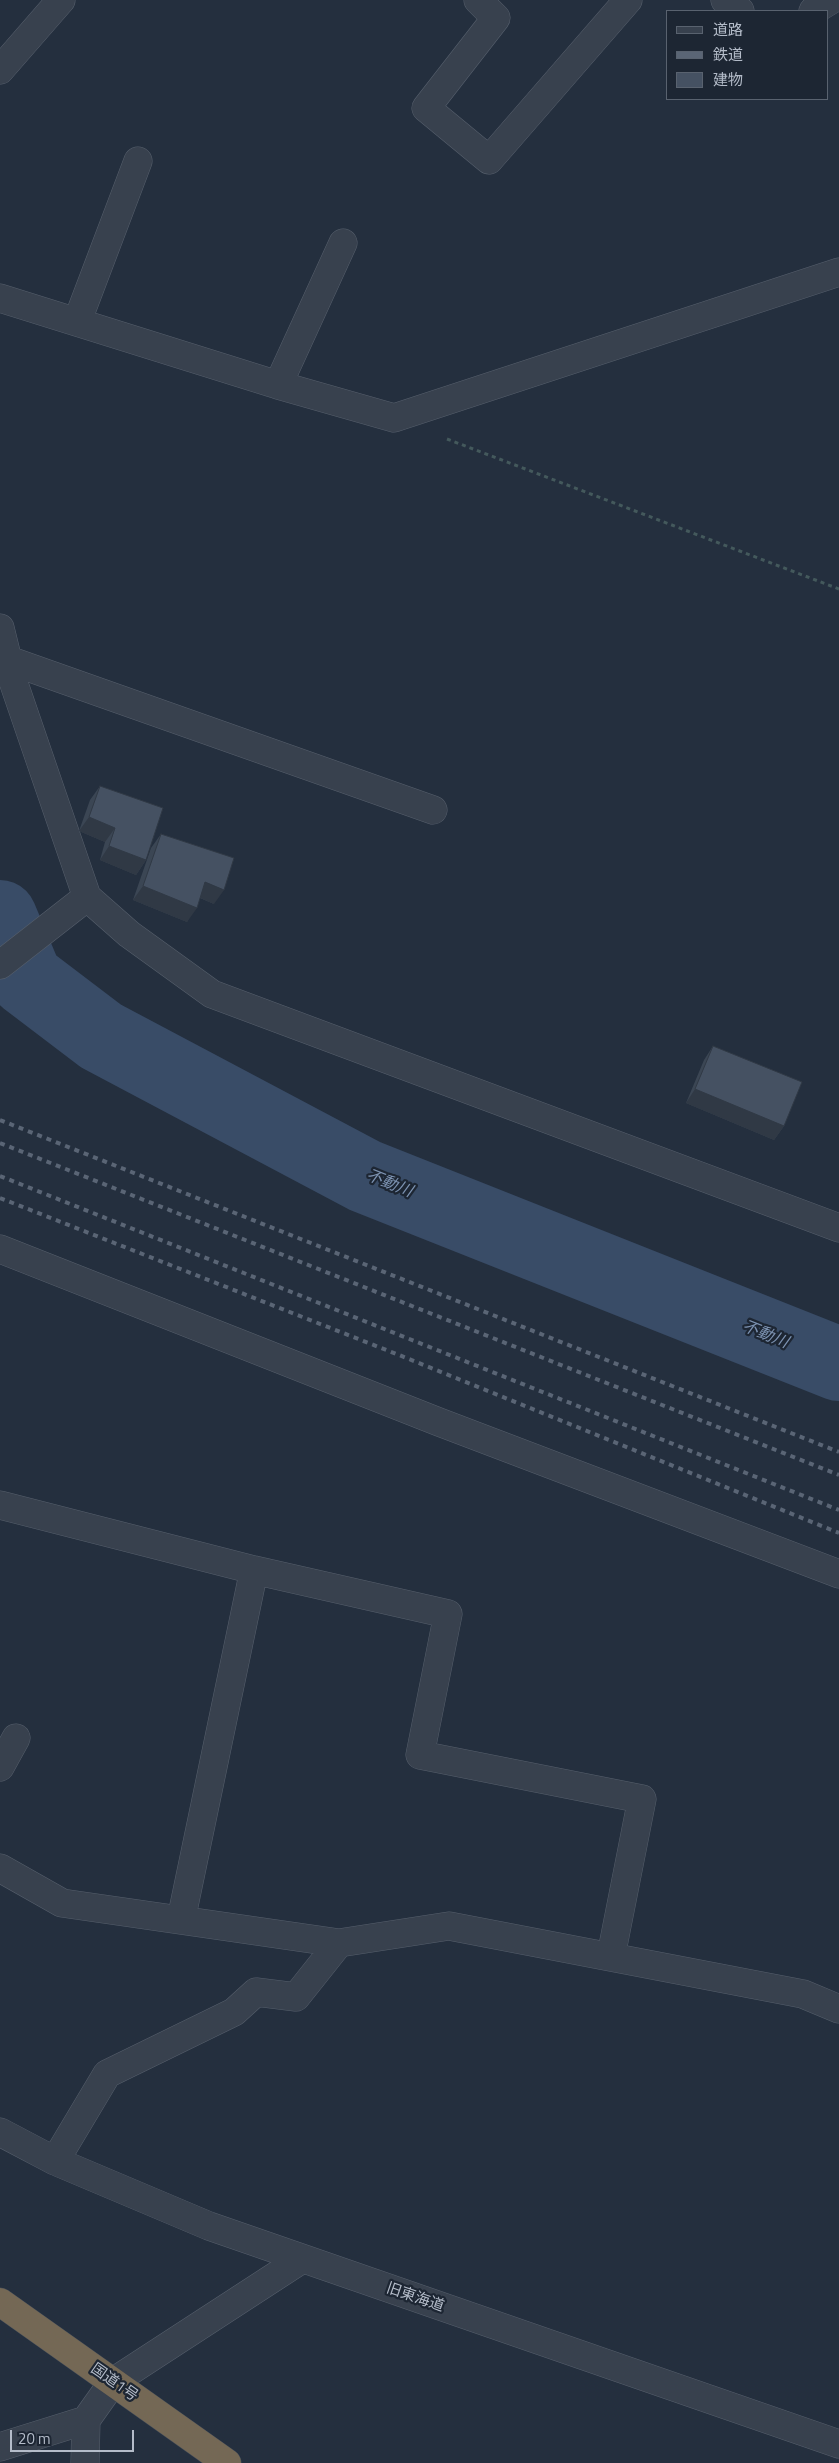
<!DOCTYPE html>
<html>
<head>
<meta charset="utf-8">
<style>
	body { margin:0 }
	#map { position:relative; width:839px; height:2463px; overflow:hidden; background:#242f3e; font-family:"Titillium Web","Noto Sans JP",sans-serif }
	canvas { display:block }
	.legend { position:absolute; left:666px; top:10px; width:162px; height:90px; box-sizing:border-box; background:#1d2633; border:1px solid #59626f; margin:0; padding:6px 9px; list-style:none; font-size:15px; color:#b4bcc9 }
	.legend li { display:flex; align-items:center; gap:10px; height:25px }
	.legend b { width:25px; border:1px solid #59626f }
	.scale { position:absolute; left:10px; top:2430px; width:124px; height:22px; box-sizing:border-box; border:2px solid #b4bcc9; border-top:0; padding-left:6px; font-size:15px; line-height:18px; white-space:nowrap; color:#b4bcc9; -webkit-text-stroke:4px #1d2633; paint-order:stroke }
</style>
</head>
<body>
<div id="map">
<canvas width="839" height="2463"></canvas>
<ul class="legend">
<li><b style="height:6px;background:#38414e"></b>道路</li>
<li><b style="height:6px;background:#5a6575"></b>鉄道</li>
<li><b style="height:14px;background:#455162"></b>建物</li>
</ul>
<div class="scale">20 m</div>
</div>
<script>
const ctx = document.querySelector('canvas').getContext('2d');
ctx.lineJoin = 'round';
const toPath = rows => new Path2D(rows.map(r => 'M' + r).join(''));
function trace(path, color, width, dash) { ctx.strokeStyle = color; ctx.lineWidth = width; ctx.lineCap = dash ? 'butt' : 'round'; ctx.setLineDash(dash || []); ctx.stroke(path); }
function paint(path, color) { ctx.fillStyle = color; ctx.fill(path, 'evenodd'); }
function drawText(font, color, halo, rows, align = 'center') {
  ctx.font = font + ' "Titillium Web","Noto Sans JP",sans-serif'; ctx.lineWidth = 4.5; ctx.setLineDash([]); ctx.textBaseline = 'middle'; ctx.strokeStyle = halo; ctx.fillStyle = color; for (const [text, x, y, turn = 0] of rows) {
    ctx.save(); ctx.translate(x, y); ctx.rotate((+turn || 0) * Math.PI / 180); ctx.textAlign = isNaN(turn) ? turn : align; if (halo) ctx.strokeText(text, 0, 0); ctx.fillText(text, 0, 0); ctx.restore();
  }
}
const river = toPath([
	[0,917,26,979,101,1036,365,1176,839,1364]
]);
const path = toPath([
	[447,439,839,589]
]);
const minor = toPath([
	[478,0,496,18,426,108,489,160,628,0],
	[725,0,740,11],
	[813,11,831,0],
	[0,70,61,0],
	[0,298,278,385,394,418,839,272],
	[77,322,138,161],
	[278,385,343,243],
	[0,628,13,681,87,897,129,934,212,994,839,1228],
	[8,660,433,810],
	[0,965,87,897],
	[0,1249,439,1422,839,1574],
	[0,1505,254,1570,448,1614,420,1755,642,1799,611,1956],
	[0,1767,16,1738],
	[0,1868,62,1903,339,1943,449,1926,803,1994,839,2009],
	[181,1920,254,1570],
	[0,2132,55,2161,209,2226,839,2444],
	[55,2161,107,2074,234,2012,256,1992,296,1997,339,1943],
	[0,2447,86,2420,113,2382,302,2259],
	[85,2463,86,2420]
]);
const highway = toPath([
	[0,2302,227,2463]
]);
const rail = toPath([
	[0,1120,839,1452],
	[0,1143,839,1475],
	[0,1176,839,1510],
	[0,1198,399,1355,839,1533]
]);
const wall = toPath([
	[100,786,146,860,136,875,100,860,105,842,79,831,90,800],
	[161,834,214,904,200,898,187,922,133,900,151,848],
	[713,1046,784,1126,774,1140,686,1103,704,1060]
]);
const shadedWall = toPath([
	[89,817,115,828,105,842,79,831],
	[109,846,146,860,136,875,100,860],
	[205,882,224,890,214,904,196,896],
	[143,886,197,908,187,922,133,900],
	[695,1089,784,1126,774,1140,686,1103]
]);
const building = toPath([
	[100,786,163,808,146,860,109,846,115,828,89,817,100,786],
	[161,834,234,858,224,890,205,882,197,908,143,886,161,834],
	[713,1046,802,1082,784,1126,695,1089,713,1046]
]);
const streetNames = [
	["旧東海道",415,2298,19],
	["国道1号",114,2383,35]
];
const waterNames = [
	["不動川",389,1184,22],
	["不動川",765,1335,22]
];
trace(river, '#394c67', 74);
trace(minor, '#565f6c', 29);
trace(highway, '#434c59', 29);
trace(path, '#44595c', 3, [4, 4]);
trace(minor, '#38414e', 28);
trace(highway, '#746855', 28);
trace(rail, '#5a6575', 4, [5, 5]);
paint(wall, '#3b4654');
paint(shadedWall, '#303945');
paint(building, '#455162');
trace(building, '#303945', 1);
drawText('15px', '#b4bcc9', '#1d2633', streetNames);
drawText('italic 16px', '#7c92b1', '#1d2633', waterNames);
</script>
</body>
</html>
